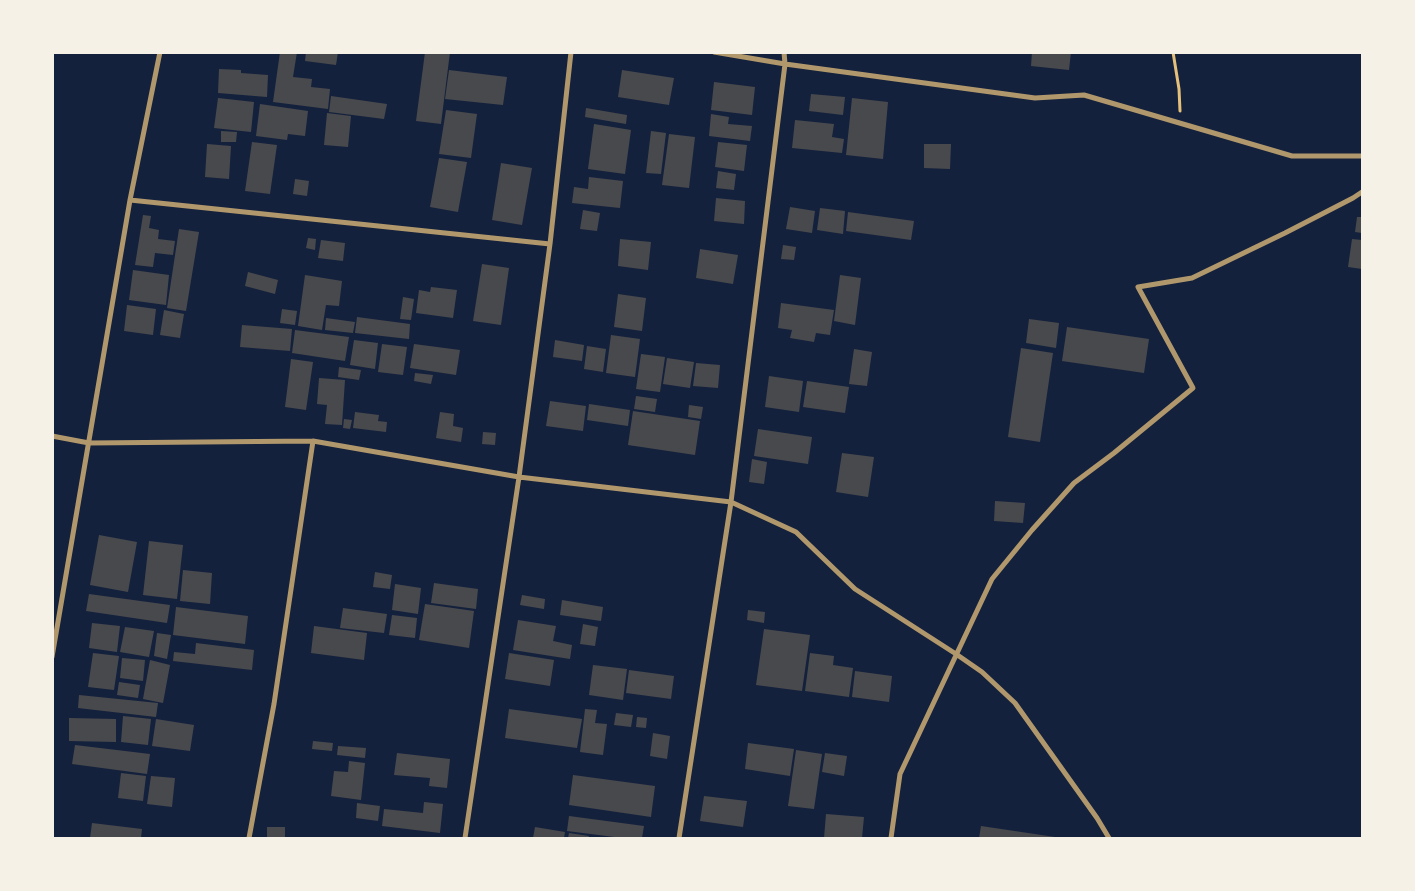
<!DOCTYPE html>
<html>
<head>
<meta charset="utf-8">
<style>
	body { margin:0 }
	#map { position:relative; width:1415px; height:891px; overflow:hidden; background:#14213d; font-family:"Archivo Narrow",sans-serif }
	canvas { display:block }
	.frame { position:absolute; inset:0; border:54px solid #f6f1e7; pointer-events:none }
</style>
</head>
<body>
<div id="map">
<canvas width="1415" height="891"></canvas>
<div class="frame"></div>
</div>
<script>
const ctx = document.querySelector('canvas').getContext('2d');
ctx.lineJoin = 'round';
function paint(path, color) { ctx.fillStyle = color; ctx.fill(path, 'evenodd'); }
const toPath = rows => new Path2D(rows.map(r => 'M' + r).join(''));
function trace(path, color, width, dash) { ctx.strokeStyle = color; ctx.lineWidth = width; ctx.lineCap = dash ? 'butt' : 'round'; ctx.setLineDash(dash || []); ctx.stroke(path); }
const building = toPath([
	[280,52,297,52,293,77,312,79,311,87,330,89,328,109,273,102],
	[306,52,338,52,336,65,305,61],
	[425,52,450,52,441,124,416,121],
	[1032,52,1071,52,1069,70,1031,66],
	[219,69,241,70,241,73,268,75,267,97,218,93],
	[449,70,507,77,503,105,445,99],
	[622,70,674,78,669,105,618,97],
	[714,82,755,87,752,115,711,110],
	[811,94,845,97,843,115,809,111],
	[331,96,387,104,384,119,329,112],
	[218,98,254,102,251,132,214,128],
	[852,98,888,102,883,159,846,155],
	[260,104,308,111,305,136,288,134,287,140,256,136],
	[586,108,627,115,626,124,585,117],
	[446,110,477,114,471,158,439,154],
	[327,113,351,116,348,147,324,145],
	[711,114,729,117,728,124,752,126,750,141,709,136],
	[795,120,834,124,832,137,844,139,842,153,792,148],
	[594,124,631,130,625,174,588,169],
	[221,131,237,132,236,142,221,142],
	[651,131,666,133,661,174,646,173],
	[669,134,695,137,689,188,662,185],
	[252,142,277,145,270,194,245,191],
	[718,142,747,145,744,171,715,167],
	[207,144,231,146,229,179,205,177],
	[924,144,951,144,950,169,924,168],
	[439,158,467,162,458,212,430,207],
	[501,163,532,168,522,225,492,220],
	[718,171,736,174,734,190,716,188],
	[589,177,623,181,620,208,572,203,574,187,588,189],
	[295,179,309,181,307,196,293,194],
	[716,198,745,201,744,224,714,221],
	[790,207,815,211,812,233,786,229],
	[820,208,845,211,843,234,817,230],
	[583,210,600,213,597,231,580,229],
	[848,212,914,221,911,240,846,231],
	[143,215,151,216,149,228,159,230,158,239,175,241,173,255,155,253,153,267,135,265],
	[1357,217,1362,217,1362,233,1355,232],
	[179,229,199,232,186,311,167,308],
	[308,238,316,239,315,250,306,248],
	[620,239,651,242,648,270,618,266],
	[1352,239,1362,240,1362,269,1348,267],
	[321,240,345,243,343,261,318,258],
	[783,245,796,247,794,260,781,259],
	[700,249,738,255,733,284,696,278],
	[482,264,509,268,501,325,473,321],
	[133,270,169,275,166,305,129,300],
	[248,272,278,280,275,294,245,286],
	[305,275,342,281,339,306,326,305,322,330,298,326],
	[840,275,861,278,855,325,834,321],
	[431,287,457,290,453,318,416,313,419,290,430,292],
	[618,294,646,298,642,331,614,327],
	[403,297,414,299,411,320,400,319],
	[781,303,834,310,830,335,816,333,814,342,790,338,792,330,778,328],
	[127,305,156,309,153,335,124,331],
	[282,309,297,311,295,325,280,323],
	[164,310,184,314,180,338,160,335],
	[357,317,410,324,409,339,355,333],
	[326,318,355,322,353,333,325,330],
	[1029,319,1059,323,1056,348,1026,343],
	[242,325,292,329,290,351,240,347],
	[1067,327,1149,339,1144,373,1062,361],
	[295,330,349,337,345,361,292,353],
	[611,335,640,339,635,377,606,373],
	[354,340,378,343,375,369,350,365],
	[555,340,584,345,582,361,553,357],
	[382,344,407,347,403,375,378,372],
	[414,344,460,350,456,375,410,368],
	[587,346,606,349,603,372,584,369],
	[1021,348,1053,353,1040,442,1008,437],
	[854,349,872,352,867,386,849,384],
	[641,354,665,357,660,392,636,389],
	[667,358,694,362,690,388,663,384],
	[291,359,313,362,306,410,285,407],
	[696,363,720,365,718,388,693,386],
	[339,367,361,370,359,380,338,377],
	[415,373,433,375,431,384,414,381],
	[769,376,803,381,799,412,765,407],
	[319,378,345,380,342,425,325,424,327,405,317,404],
	[807,381,849,387,845,413,803,407],
	[636,396,657,399,655,412,634,409],
	[550,401,586,406,583,431,546,426],
	[589,404,630,410,628,426,587,420],
	[689,405,703,407,701,419,688,417],
	[633,411,700,421,695,455,628,445],
	[355,412,379,415,378,421,387,422,386,432,353,428],
	[440,412,454,414,453,426,463,428,461,442,436,438],
	[344,419,352,420,350,429,343,428],
	[758,429,812,437,808,464,754,456],
	[483,432,496,433,495,445,482,444],
	[842,453,874,457,868,497,836,492],
	[752,459,767,462,764,484,749,482],
	[995,501,1025,503,1023,523,994,521],
	[99,535,137,542,128,592,90,585],
	[149,541,183,545,177,599,143,595],
	[183,570,212,573,210,604,180,601],
	[375,572,392,575,390,589,373,587],
	[434,583,478,589,476,609,431,603],
	[395,584,421,588,418,614,392,610],
	[89,594,170,605,167,623,86,611],
	[522,595,545,599,544,609,520,605],
	[562,600,603,607,601,621,560,615],
	[425,604,474,611,469,648,419,640],
	[176,607,248,616,245,644,173,635],
	[343,608,387,614,384,633,340,628],
	[748,610,765,612,764,623,747,620],
	[392,615,417,618,415,638,389,635],
	[518,620,556,626,553,641,572,645,570,659,513,650],
	[92,623,120,626,117,652,89,648],
	[583,624,598,627,595,646,580,644],
	[314,626,367,633,364,660,311,653],
	[125,627,154,631,149,657,120,652],
	[764,629,810,635,802,691,756,685],
	[157,633,171,635,167,659,154,656],
	[196,643,254,650,252,670,173,661,174,652,195,654],
	[93,653,119,656,114,690,88,687],
	[509,653,554,660,550,686,505,679],
	[810,653,834,656,833,665,853,668,849,697,805,691],
	[122,658,145,660,143,681,120,678],
	[150,660,170,665,163,703,143,699],
	[593,665,627,669,623,700,589,695],
	[629,670,674,676,671,699,626,693],
	[855,671,892,676,889,702,852,697],
	[119,682,140,685,138,698,117,695],
	[79,695,158,703,156,717,78,708],
	[509,709,582,719,577,748,505,738],
	[585,709,597,710,595,723,607,724,603,755,580,752],
	[616,713,633,715,631,727,614,725],
	[123,716,151,719,148,745,121,742],
	[637,717,647,718,646,728,636,727],
	[69,718,116,719,116,742,69,741],
	[156,719,194,725,190,751,152,746],
	[653,733,670,736,667,759,650,756],
	[313,741,333,743,332,751,312,749],
	[748,743,794,749,790,776,745,769],
	[75,745,150,754,147,774,72,764],
	[338,746,366,748,365,758,337,755],
	[796,750,822,754,814,809,788,806],
	[397,753,450,759,447,788,429,786,430,778,394,775],
	[825,753,847,756,844,776,822,772],
	[349,761,365,763,361,800,331,796,334,771,348,772],
	[121,773,146,776,143,801,118,798],
	[573,775,655,786,651,817,569,805],
	[151,776,175,778,172,807,147,804],
	[704,796,747,801,743,827,700,821],
	[424,802,443,804,440,833,382,826,384,809,423,813],
	[357,803,380,806,378,821,356,818],
	[826,814,864,817,862,838,824,838],
	[569,816,644,826,642,838,622,838,567,831],
	[92,823,142,829,141,838,90,838],
	[981,826,1055,837,1055,838,979,838],
	[267,827,285,827,285,838,267,838],
	[535,827,565,832,564,838,533,838],
	[569,833,589,836,588,838,568,838]
]);
const path = toPath([
	[1173,52,1179,89,1180,111]
]);
const minor = toPath([
	[714,52,785,64,1035,98,1084,95,1292,156,1362,156],
	[130,200,550,244],
	[52,436,89,443,313,441,519,477,731,502,796,532,855,589,956,654,982,672,1015,703,1097,818,1109,838],
	[52,657,130,200,160,52],
	[249,838,274,704,313,441],
	[465,838,519,477,550,244,571,52],
	[679,838,731,502,785,64,784,52],
	[891,838,900,774,992,579,1032,530,1074,483,1114,453,1193,388,1138,287,1192,278,1285,233,1353,198,1362,192]
]);
paint(building, '#48494c');
trace(path, '#e5c07b', 3);
trace(minor, '#b1986c', 5);
</script>
</body>
</html>
